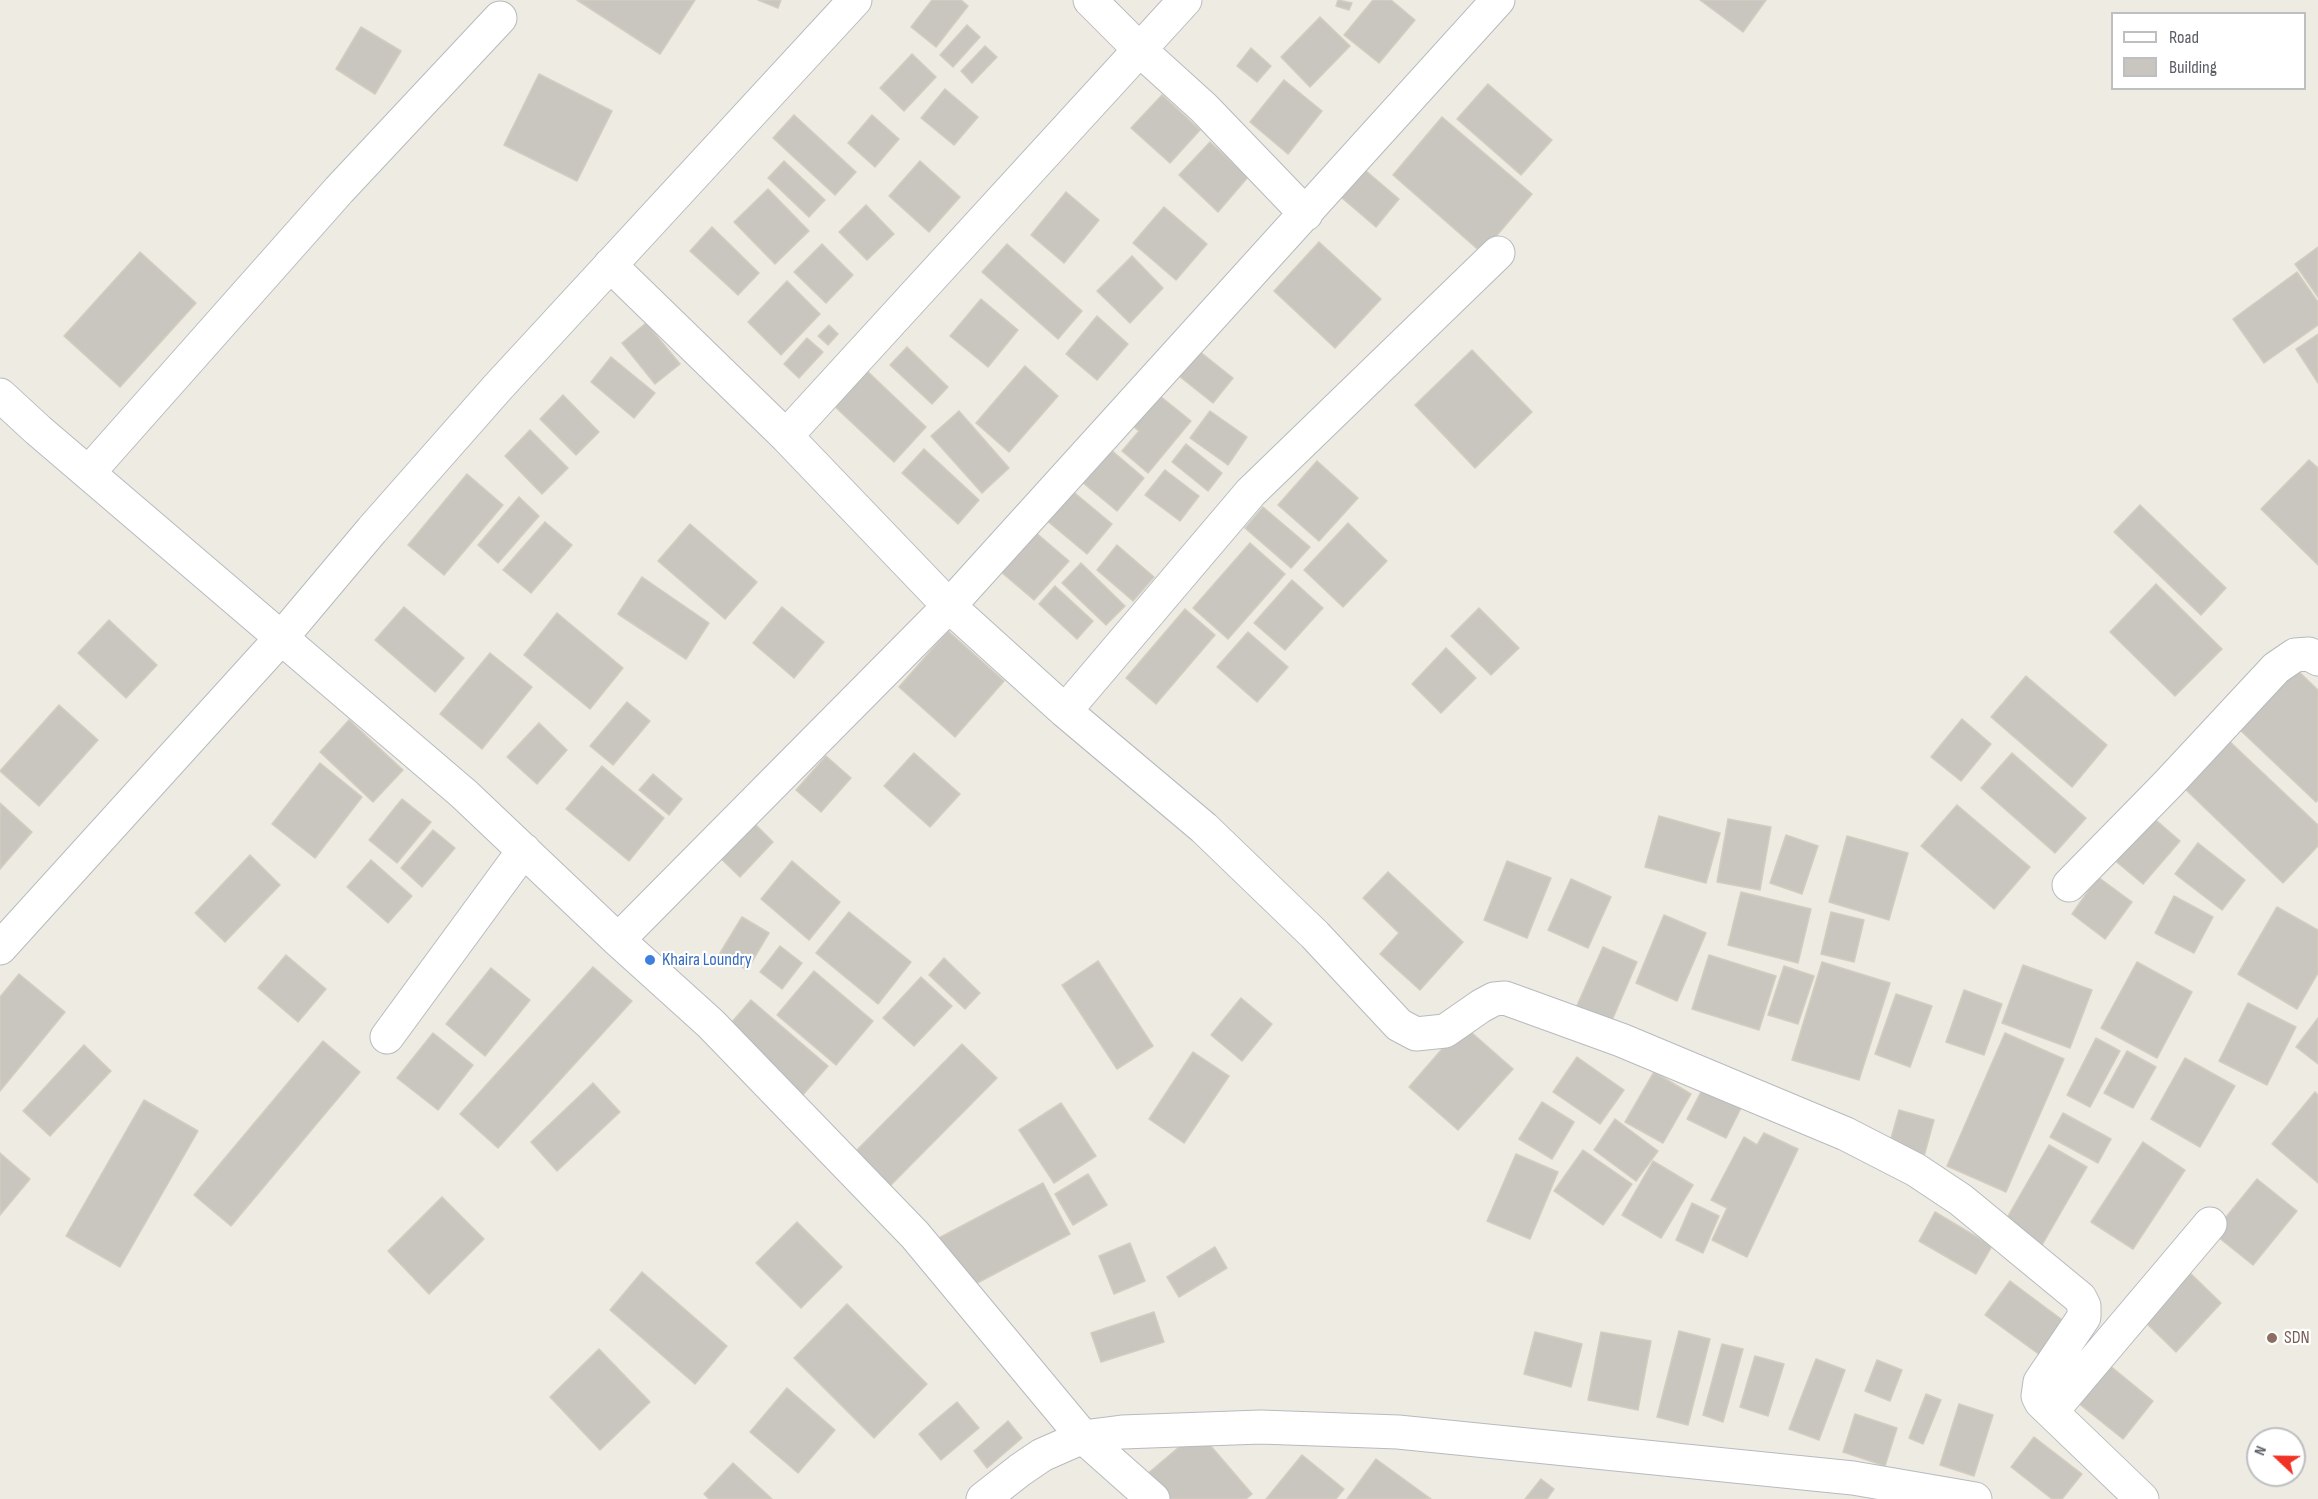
<!DOCTYPE html>
<html>
<head>
<meta charset="utf-8">
<style>
	body { margin:0 }
	#map { position:relative; width:2318px; height:1499px; overflow:hidden; background:#eeebe2; font-family:"Sofia Sans Condensed",sans-serif }
	canvas { display:block }
	.legend { position:absolute; left:2111px; top:12px; width:195px; height:78px; box-sizing:border-box; background:#fff; border:2px solid #bdbfc1; margin:0; padding:8px 10px; list-style:none; font-size:18px; color:#5a5e64 }
	.legend li { display:flex; align-items:center; gap:12px; height:30px }
	.legend b { width:30px; border:2px solid #bdbfc1 }
	.north { position:absolute; left:2246px; top:1427px; width:60px; height:60px; box-sizing:border-box; background:#fff; border:2px solid #bdbfc1; border-radius:50%; rotate:292deg; font-size:16px; font-weight:700; line-height:24px; text-align:center; color:#5a5e64 }
	.north::after { content:''; display:block; margin:auto; width:21px; height:27px; background:#f13325; clip-path:polygon(50% 0,100% 100%,50% 72%,0 100%) }
</style>
</head>
<body>
<div id="map">
<canvas width="2318" height="1499"></canvas>
<ul class="legend">
<li><b style="height:8px;background:#fff"></b>Road</li>
<li><b style="height:16px;background:#c9c6bf"></b>Building</li>
</ul>
<div class="north">N</div>
</div>
<script>
const ctx = document.querySelector('canvas').getContext('2d');
ctx.lineJoin = 'round';
function paint(path, color) { ctx.fillStyle = color; ctx.fill(path, 'evenodd'); }
const toPath = rows => new Path2D(rows.map(r => 'M' + r).join(''));
function trace(path, color, width, dash) { ctx.strokeStyle = color; ctx.lineWidth = width; ctx.lineCap = dash ? 'butt' : 'round'; ctx.setLineDash(dash || []); ctx.stroke(path); }
function drawText(font, color, halo, rows, align = 'center') {
  ctx.font = font + ' "Sofia Sans Condensed",sans-serif'; ctx.lineWidth = 4.5; ctx.setLineDash([]); ctx.textBaseline = 'middle'; ctx.strokeStyle = halo; ctx.fillStyle = color; for (const [text, x, y, turn = 0] of rows) {
    ctx.save(); ctx.translate(x, y); ctx.rotate((+turn || 0) * Math.PI / 180); ctx.textAlign = isNaN(turn) ? turn : align; if (halo) ctx.strokeText(text, 0, 0); ctx.fillText(text, 0, 0); ctx.restore();
  }
}
const building = toPath([
	[577,0,695,0,660,54,577,0],
	[758,0,781,0,778,8,758,0],
	[932,0,961,0,968,6,936,47,911,27,932,0],
	[1338,0,1352,3,1349,10,1336,6,1338,0],
	[1373,0,1391,0,1415,20,1379,63,1344,35,1373,0],
	[1700,0,1766,0,1743,32,1700,0],
	[1320,17,1350,46,1310,87,1281,57,1320,17],
	[967,25,980,37,953,67,940,55,967,25],
	[361,27,401,51,375,94,336,69,361,27],
	[985,46,997,57,972,83,961,71,985,46],
	[1251,48,1271,66,1257,82,1237,66,1251,48],
	[912,54,936,77,904,111,880,88,912,54],
	[539,74,612,111,577,181,504,145,539,74],
	[1284,80,1322,111,1288,154,1250,122,1284,80],
	[1488,84,1552,140,1521,175,1457,119,1488,84],
	[945,89,978,117,954,145,921,118,945,89],
	[1162,95,1200,130,1170,163,1131,128,1162,95],
	[794,115,856,172,835,195,773,138,794,115],
	[872,115,899,139,875,167,848,143,872,115],
	[1442,117,1532,194,1482,253,1393,175,1442,117],
	[1210,142,1248,177,1218,212,1179,175,1210,142],
	[784,161,825,200,809,217,768,178,784,161],
	[920,161,960,197,929,232,889,196,920,161],
	[1359,165,1399,199,1376,227,1335,192,1359,165],
	[768,189,809,231,775,264,734,222,768,189],
	[1066,192,1099,220,1064,263,1031,235,1066,192],
	[866,205,894,234,867,260,839,232,866,205],
	[1164,207,1207,244,1176,280,1133,243,1164,207],
	[712,227,759,273,738,295,690,251,712,227],
	[1319,242,1381,299,1335,348,1274,291,1319,242],
	[822,244,853,275,826,303,794,272,822,244],
	[1007,244,1082,311,1058,339,982,272,1007,244],
	[2318,247,2318,297,2295,264,2318,247],
	[140,252,196,303,120,387,64,336,140,252],
	[1132,256,1163,288,1130,323,1097,291,1132,256],
	[2297,272,2318,302,2318,325,2264,363,2233,319,2297,272],
	[787,281,820,314,781,355,748,322,787,281],
	[981,299,1018,330,988,367,950,336,981,299],
	[1097,316,1128,344,1097,380,1066,354,1097,316],
	[646,323,680,364,655,384,622,343,646,323],
	[829,325,838,334,828,345,818,336,829,325],
	[2318,334,2318,383,2296,349,2318,334],
	[807,338,823,352,799,378,784,364,807,338],
	[907,347,948,387,932,404,890,365,907,347],
	[1472,350,1532,412,1475,468,1415,405,1472,350],
	[1199,351,1233,378,1213,403,1179,376,1199,351],
	[611,357,655,393,634,418,591,382,611,357],
	[1025,366,1058,396,1009,452,976,423,1025,366],
	[864,368,926,427,894,462,831,403,864,368],
	[1150,388,1191,421,1148,473,1122,451,1139,431,1124,419,1150,388],
	[563,395,599,432,576,455,540,419,563,395],
	[959,411,1009,468,982,493,931,436,959,411],
	[1210,411,1247,437,1228,465,1190,438,1210,411],
	[530,430,568,468,542,494,505,456,530,430],
	[1104,444,1144,478,1117,511,1076,477,1104,444],
	[1186,444,1222,473,1208,491,1172,462,1186,444],
	[924,449,979,500,958,524,902,473,924,449],
	[2309,460,2318,468,2318,565,2261,509,2309,460],
	[1317,461,1358,498,1319,541,1278,505,1317,461],
	[1165,470,1199,496,1180,521,1145,495,1165,470],
	[467,474,503,505,444,575,408,545,467,474],
	[1064,484,1112,524,1087,554,1039,514,1064,484],
	[519,497,539,516,498,563,478,545,519,497],
	[2140,505,2226,588,2201,615,2114,532,2140,505],
	[1263,507,1310,547,1291,568,1245,528,1263,507],
	[545,522,572,545,531,593,503,570,545,522],
	[1348,523,1387,561,1343,607,1304,570,1348,523],
	[690,524,757,582,725,619,658,561,690,524],
	[1028,526,1069,561,1034,600,994,566,1028,526],
	[1250,543,1285,574,1228,639,1193,608,1250,543],
	[1117,545,1154,577,1133,601,1097,570,1117,545],
	[1081,563,1125,606,1106,625,1062,583,1081,563],
	[642,577,709,623,686,659,618,614,642,577],
	[1292,580,1323,608,1285,650,1254,623,1292,580],
	[2156,584,2222,649,2175,696,2110,632,2156,584],
	[1055,586,1093,621,1077,639,1039,604,1055,586],
	[404,607,464,658,435,692,375,640,404,607],
	[782,607,824,642,794,678,753,643,782,607],
	[1479,608,1519,648,1491,675,1451,636,1479,608],
	[1185,609,1215,635,1156,704,1126,678,1185,609],
	[557,613,623,668,590,709,524,655,557,613],
	[109,620,157,665,126,698,78,653,109,620],
	[948,631,1004,681,955,737,899,687,948,631],
	[1248,632,1288,667,1257,702,1217,667,1248,632],
	[1446,648,1476,678,1441,713,1412,684,1446,648],
	[490,653,532,687,482,749,440,714,490,653],
	[2295,668,2318,690,2318,800,2316,802,2239,729,2295,668],
	[2026,676,2107,745,2072,787,1991,717,2026,676],
	[627,702,650,721,613,765,590,746,627,702],
	[59,705,98,740,39,806,0,771,59,705],
	[1962,719,1991,744,1961,781,1931,757,1962,719],
	[349,720,403,770,373,802,320,752,349,720],
	[539,723,567,750,537,784,507,757,539,723],
	[2227,739,2318,825,2318,846,2283,883,2182,786,2227,739],
	[914,753,960,794,930,827,884,786,914,753],
	[2012,753,2086,818,2055,853,1981,788,2012,753],
	[826,756,851,778,821,812,796,790,826,756],
	[320,763,362,797,315,858,272,824,320,763],
	[602,766,664,818,629,861,566,809,602,766],
	[653,774,682,799,669,815,639,790,653,774],
	[402,799,431,822,397,863,369,840,402,799],
	[0,803,32,832,0,869,0,803],
	[1957,805,2030,867,1994,909,1921,846,1957,805],
	[2150,815,2180,841,2143,884,2112,858,2150,815],
	[747,816,773,842,740,877,713,851,747,816],
	[1659,816,1720,833,1706,883,1645,867,1659,816],
	[1728,819,1771,827,1760,890,1717,882,1728,819],
	[433,830,455,848,422,887,401,868,433,830],
	[1786,835,1818,846,1802,894,1770,883,1786,835],
	[1847,836,1908,853,1889,920,1829,902,1847,836],
	[2198,843,2245,880,2222,910,2175,874,2198,843],
	[250,855,280,885,225,942,195,913,250,855],
	[371,860,412,896,388,923,347,887,371,860],
	[792,861,840,902,809,940,761,899,792,861],
	[1507,861,1551,878,1527,938,1484,920,1507,861],
	[1388,872,1463,942,1420,990,1380,954,1399,933,1363,898,1388,872],
	[2098,877,2132,902,2105,939,2072,914,2098,877],
	[1571,879,1611,897,1588,948,1548,930,1571,879],
	[1741,892,1811,909,1798,963,1728,945,1741,892],
	[2174,896,2213,917,2194,953,2155,933,2174,896],
	[2277,907,2318,930,2318,973,2297,1009,2238,974,2277,907],
	[849,912,911,962,878,1004,816,953,849,912],
	[1831,912,1864,920,1854,962,1821,954,1831,912],
	[1664,915,1706,933,1677,1001,1636,983,1664,915],
	[742,917,769,933,747,970,720,953,742,917],
	[780,946,802,963,782,989,760,972,780,946],
	[1603,947,1637,962,1610,1025,1575,1010,1603,947],
	[286,955,326,989,298,1022,258,988,286,955],
	[1709,955,1776,976,1759,1030,1692,1009,1709,955],
	[944,958,980,993,965,1009,929,975,944,958],
	[1098,961,1153,1046,1117,1069,1062,985,1098,961],
	[1822,962,1890,983,1859,1080,1792,1060,1822,962],
	[2137,962,2192,992,2157,1058,2101,1028,2137,962],
	[2023,965,2092,990,2070,1048,2002,1023,2023,965],
	[1784,966,1814,976,1798,1024,1768,1015,1784,966],
	[593,967,632,1001,498,1148,460,1114,593,967],
	[491,968,530,1000,485,1056,446,1024,491,968],
	[814,971,873,1021,836,1065,777,1015,814,971],
	[19,974,65,1012,0,1091,0,997,19,974],
	[921,977,952,1006,914,1046,883,1018,921,977],
	[1964,990,2002,1004,1984,1055,1946,1042,1964,990],
	[1896,994,1932,1006,1910,1067,1875,1054,1896,994],
	[1241,998,1272,1024,1242,1061,1211,1035,1241,998],
	[751,1000,828,1066,801,1097,724,1031,751,1000],
	[2248,1003,2296,1027,2267,1085,2219,1061,2248,1003],
	[2318,1018,2318,1064,2296,1047,2318,1018],
	[1463,1025,1513,1069,1458,1130,1409,1087,1463,1025],
	[433,1033,473,1065,438,1110,397,1078,433,1033],
	[2005,1033,2064,1059,2006,1192,1947,1166,2005,1033],
	[2096,1038,2120,1051,2090,1107,2067,1095,2096,1038],
	[323,1041,360,1072,231,1226,194,1195,323,1041],
	[962,1044,997,1078,884,1192,850,1157,962,1044],
	[84,1045,111,1071,50,1136,23,1111,84,1045],
	[2127,1051,2156,1067,2133,1108,2104,1093,2127,1051],
	[1193,1052,1229,1076,1184,1143,1149,1119,1193,1052],
	[1577,1057,1624,1090,1600,1124,1553,1092,1577,1057],
	[2185,1058,2235,1086,2200,1147,2151,1119,2185,1058],
	[1654,1072,1691,1094,1663,1143,1625,1122,1654,1072],
	[593,1083,620,1112,557,1171,531,1142,593,1083],
	[1705,1084,1743,1104,1726,1138,1687,1119,1705,1084],
	[2315,1092,2318,1095,2318,1183,2272,1144,2315,1092],
	[144,1100,198,1131,120,1267,66,1236,144,1100],
	[1542,1102,1574,1122,1552,1159,1519,1139,1542,1102],
	[1061,1103,1096,1156,1054,1183,1019,1130,1061,1103],
	[1899,1110,1934,1120,1923,1160,1888,1149,1899,1110],
	[2063,1113,2111,1139,2098,1163,2050,1137,2063,1113],
	[1615,1119,1658,1151,1636,1181,1594,1150,1615,1119],
	[1764,1133,1798,1149,1747,1257,1712,1240,1727,1208,1711,1200,1744,1137,1757,1145,1764,1133],
	[2143,1142,2185,1170,2133,1249,2091,1222,2143,1142],
	[2049,1145,2087,1167,2038,1252,2000,1230,2049,1145],
	[1583,1150,1632,1184,1603,1225,1554,1191,1583,1150],
	[0,1153,30,1179,0,1215,0,1153],
	[1516,1154,1558,1172,1530,1239,1487,1221,1516,1154],
	[1653,1161,1693,1185,1661,1238,1622,1215,1653,1161],
	[1088,1174,1107,1205,1073,1225,1055,1194,1088,1174],
	[2257,1179,2297,1211,2253,1265,2213,1233,2257,1179],
	[1043,1183,1070,1234,964,1290,937,1239,1043,1183],
	[442,1197,484,1239,429,1294,388,1251,442,1197],
	[1692,1203,1719,1216,1703,1253,1676,1240,1692,1203],
	[1935,1212,1992,1246,1976,1274,1919,1241,1935,1212],
	[797,1222,842,1267,801,1308,756,1263,797,1222],
	[1130,1243,1145,1281,1114,1294,1099,1256,1130,1243],
	[1215,1247,1227,1268,1179,1297,1167,1277,1215,1247],
	[2188,1271,2221,1303,2176,1352,2142,1319,2188,1271],
	[642,1272,727,1346,695,1384,610,1310,642,1272],
	[2010,1281,2065,1322,2040,1355,1985,1315,2010,1281],
	[847,1304,927,1384,874,1438,794,1358,847,1304],
	[1154,1312,1164,1342,1101,1362,1091,1333,1154,1312],
	[1679,1331,1710,1339,1688,1425,1657,1417,1679,1331],
	[1535,1332,1582,1344,1571,1387,1524,1374,1535,1332],
	[1601,1332,1651,1341,1638,1410,1588,1400,1601,1332],
	[1722,1344,1743,1349,1723,1422,1703,1415,1722,1344],
	[599,1349,650,1402,600,1450,550,1397,599,1349],
	[1755,1356,1784,1364,1768,1416,1740,1407,1755,1356],
	[1816,1359,1845,1370,1819,1440,1789,1429,1816,1359],
	[1877,1360,1902,1370,1890,1401,1865,1391,1877,1360],
	[2103,1360,2153,1401,2123,1439,2072,1398,2103,1360],
	[787,1388,835,1430,798,1473,750,1432,787,1388],
	[1926,1394,1941,1400,1923,1444,1909,1438,1926,1394],
	[957,1402,979,1428,941,1460,919,1434,957,1402],
	[1959,1404,1993,1415,1974,1476,1940,1465,1959,1404],
	[1855,1414,1897,1428,1885,1466,1843,1452,1855,1414],
	[1008,1421,1022,1438,987,1468,974,1451,1008,1421],
	[1198,1431,1252,1494,1246,1499,1166,1499,1146,1475,1198,1431],
	[2034,1437,2082,1474,2062,1499,2052,1499,2011,1467,2034,1437],
	[1302,1455,1344,1489,1336,1499,1266,1499,1302,1455],
	[1376,1459,1431,1499,1347,1499,1376,1459],
	[733,1463,772,1499,709,1499,704,1494,733,1463],
	[1541,1479,1554,1489,1547,1499,1525,1499,1541,1479]
]);
const street = toPath([
	[1090,0,1140,50,1204,108,1306,214],
	[610,265,786,436,949,606,1065,711,1204,828,1315,935,1399,1025,1416,1034,1445,1031,1481,1006,1494,999,1505,998,1621,1040,1846,1134,1916,1170,1961,1200,2080,1298,2084,1306,2084,1317,2040,1382,2038,1396,2041,1402,2142,1499],
	[0,395,38,430,464,794,618,940,711,1024,915,1235,1083,1437,1153,1499],
	[786,436,1185,0],
	[89,472,339,190,500,18],
	[1065,711,1251,492,1498,253],
	[2069,885,2168,784,2276,668,2295,655,2309,654,2318,659],
	[618,940,949,606,1498,0],
	[0,948,282,637,372,530,498,387,855,0],
	[387,1037,524,850],
	[2052,1411,2210,1224],
	[983,1499,1020,1470,1042,1455,1083,1437,1122,1432,1261,1427,1398,1432,1853,1478,1975,1499]
]);
const markers = [
	[650,960,6,"#3f7fe0"],
	[2272,1338,6,"#8d6e63"]
];
const shopNames = [
	["Khaira Loundry",662,960]
];
const educationNames = [
	["SDN",2284,1338]
];
paint(building, '#c9c6bf');
trace(building, '#d3cdc0', 1.5);
trace(street, '#b7babf', 35);
trace(street, '#fff', 33);
for (const [x, y, r, color] of markers) { const dot = new Path2D(); dot.arc(x, y, r, 0, 2 * Math.PI); ctx.fillStyle = color; ctx.fill(dot); trace(dot, '#fff', 2); }
drawText('18px', '#366cbe', '#fff', shopNames, 'left');
drawText('18px', '#785e54', '#fff', educationNames, 'left');
</script>
</body>
</html>
